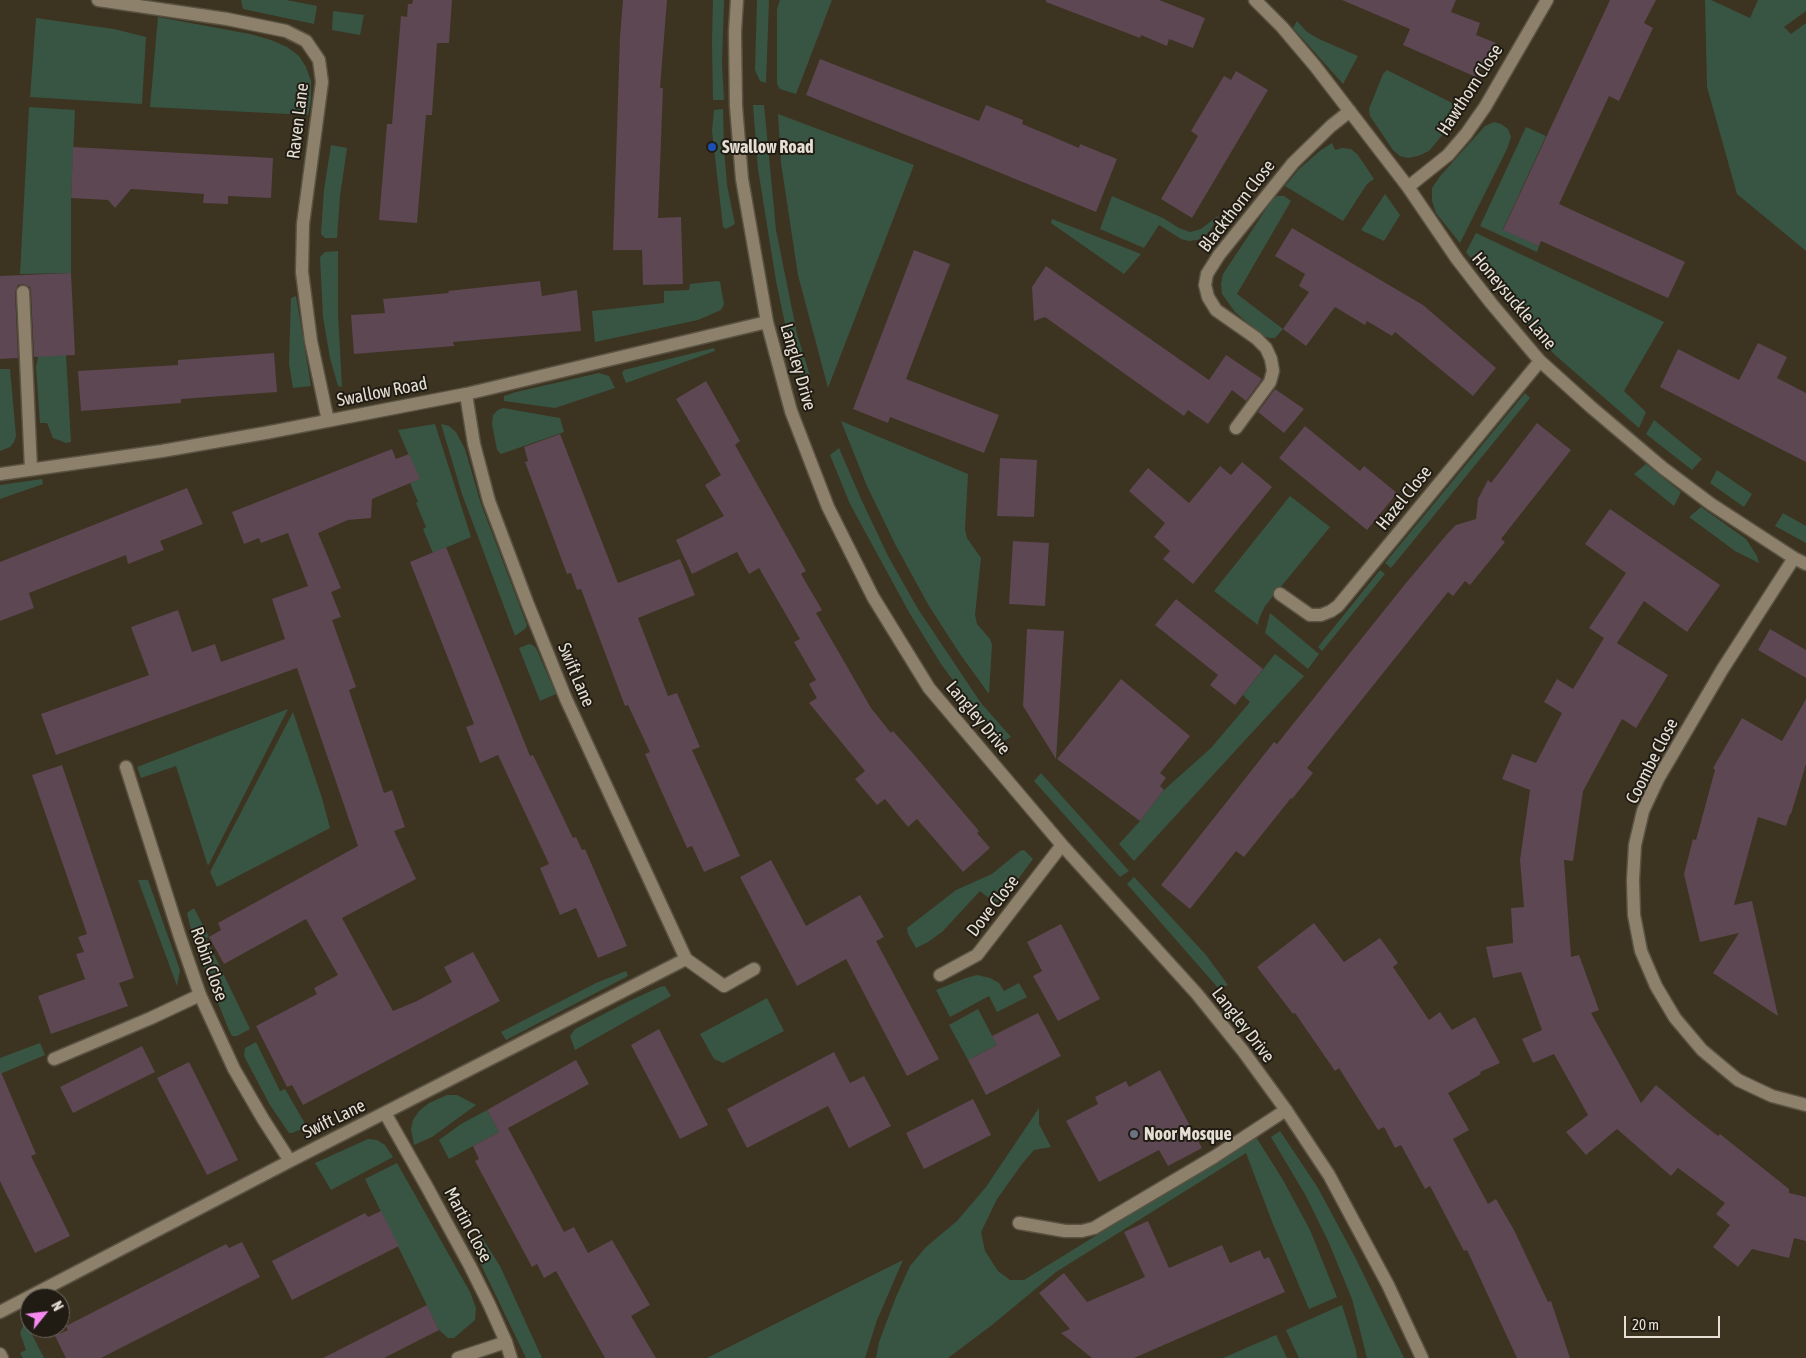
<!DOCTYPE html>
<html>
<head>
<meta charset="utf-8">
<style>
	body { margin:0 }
	#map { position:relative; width:1806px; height:1358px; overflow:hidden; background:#3d3321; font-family:"Asap Condensed",sans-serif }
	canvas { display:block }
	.north { position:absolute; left:20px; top:1288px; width:50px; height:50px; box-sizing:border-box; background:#201c14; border:1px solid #6f6a61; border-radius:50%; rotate:61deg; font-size:14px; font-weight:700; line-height:20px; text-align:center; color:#e5dfd4 }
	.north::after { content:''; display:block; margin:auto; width:18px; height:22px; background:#f589ef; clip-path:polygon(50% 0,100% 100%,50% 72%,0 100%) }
	.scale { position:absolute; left:1624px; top:1316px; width:96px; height:22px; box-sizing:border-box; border:2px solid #e5dfd4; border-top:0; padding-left:6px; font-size:15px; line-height:18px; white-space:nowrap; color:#e5dfd4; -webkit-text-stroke:4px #201c14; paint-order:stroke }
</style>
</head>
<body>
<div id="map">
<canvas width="1806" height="1358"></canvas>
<div class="north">N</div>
<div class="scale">20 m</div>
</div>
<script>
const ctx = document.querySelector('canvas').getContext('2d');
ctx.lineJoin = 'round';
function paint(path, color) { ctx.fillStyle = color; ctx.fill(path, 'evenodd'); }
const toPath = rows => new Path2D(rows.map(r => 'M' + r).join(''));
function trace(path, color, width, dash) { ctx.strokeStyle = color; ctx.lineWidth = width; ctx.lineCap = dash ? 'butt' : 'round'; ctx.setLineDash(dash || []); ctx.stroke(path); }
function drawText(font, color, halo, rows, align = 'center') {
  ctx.font = font + ' "Asap Condensed",sans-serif'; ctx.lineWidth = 4; ctx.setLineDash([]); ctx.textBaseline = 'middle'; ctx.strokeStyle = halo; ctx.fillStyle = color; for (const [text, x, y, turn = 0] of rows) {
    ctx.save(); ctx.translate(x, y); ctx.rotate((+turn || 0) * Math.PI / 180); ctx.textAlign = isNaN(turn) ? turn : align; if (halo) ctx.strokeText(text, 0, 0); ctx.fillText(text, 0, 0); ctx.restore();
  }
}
const green = toPath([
	[241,0,286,0,317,6,314,24,243,9],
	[713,0,724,0,722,63,724,100,713,100,712,42],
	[757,0,769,0,766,83,760,81,755,70],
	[780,0,832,0,796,94,780,89,777,84,777,9],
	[1705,0,1711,0,1750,18,1758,0,1806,0,1806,11,1784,27,1791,34,1806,23,1806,251,1737,194,1707,87],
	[333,11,364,15,360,35,332,30],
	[158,17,250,34,271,40,287,47,299,56,306,67,311,81,311,100,308,115,150,107],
	[36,18,114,29,146,37,142,104,30,97],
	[1297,21,1307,32,1319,39,1358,56,1343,84,1293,28],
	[1387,70,1464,109,1429,151,1418,156,1408,158,1400,156,1393,150,1370,116,1369,109,1383,74],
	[753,105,764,105,776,230,797,334,811,379,801,379,788,338,776,281,758,169],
	[29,107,75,110,71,198,71,273,20,274],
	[723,109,724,149,727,185,735,224,726,229,723,227,712,131,714,110],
	[778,114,914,165,828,388,798,275,781,163],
	[1494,122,1501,124,1508,129,1511,137,1507,149,1460,243,1436,213,1432,201,1432,188,1441,175,1485,126],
	[1526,127,1546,136,1503,229,1539,246,1537,252,1480,226],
	[1332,143,1335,150,1342,148,1351,149,1358,155,1374,179,1367,184,1343,221,1285,186,1299,169,1321,150],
	[331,145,347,148,340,196,337,238,325,238,321,234,324,190],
	[1385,194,1400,215,1384,241,1361,230],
	[1112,196,1163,218,1179,228,1190,232,1201,229,1219,215,1211,229,1205,236,1197,240,1189,241,1181,239,1159,225,1144,248,1100,229],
	[1277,196,1284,196,1291,201,1237,294,1283,329,1275,338,1269,338,1263,336,1235,312,1222,294,1221,284,1223,274,1272,200],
	[1052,219,1141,254,1124,274,1051,223],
	[1476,233,1664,322,1624,391,1646,412,1639,428,1555,355,1509,305,1466,252],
	[338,251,338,314,342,387,338,386,330,358,323,317,320,257,325,252],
	[717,281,720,282,724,304,721,310,698,320,595,342,592,311,664,303,664,291,689,290,690,284],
	[296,296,311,386,293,388,289,364,291,298],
	[714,348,715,351,626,383,622,373,624,370],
	[42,354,66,355,71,442,66,443,53,438,47,423,40,423,36,367,38,357],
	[0,369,10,369,16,436,14,442,10,447,0,451],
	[599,373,609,376,615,388,555,408,504,401,504,396,516,392],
	[1525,393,1530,398,1391,568,1385,563],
	[503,408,560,418,564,432,501,454,497,450,492,424,493,415,498,410],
	[1654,420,1702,459,1692,470,1646,434],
	[841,421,968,474,965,529,967,538,981,558,975,615,977,624,990,639,992,645,989,694,960,654,929,606,895,544,867,486],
	[435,424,471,537,433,553,423,529,426,527,416,503,418,502,410,483,419,479,398,430],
	[441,424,449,426,456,432,465,449,481,504,527,625,526,628,515,636,462,494],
	[839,448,861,499,888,556,918,609,981,703,1011,737,999,743,941,664,910,614,850,504,830,455],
	[1646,464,1681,492,1674,506,1634,474],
	[1717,470,1752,494,1744,507,1710,483],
	[42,479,43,484,0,499,0,485],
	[1290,496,1330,527,1265,606,1259,619,1258,625,1214,591],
	[1701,507,1746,539,1757,556,1759,563,1735,551,1689,517],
	[1783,513,1806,526,1806,543,1775,526],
	[1380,570,1385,574,1322,651,1318,647],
	[1270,613,1319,654,1308,669,1265,633],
	[529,644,533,645,536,648,556,694,540,701,519,648],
	[1275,654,1304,676,1134,861,1119,844,1140,821,1164,790,1211,748,1250,702,1243,695],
	[288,709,208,866,176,766,141,778,137,767],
	[293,712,322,798,330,828,217,887,210,872],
	[1041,773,1129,871,1120,877,1034,781],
	[1024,850,1033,859,1002,901,994,902,980,891,943,931,928,942,916,948,908,934,907,928,956,890,992,874,1020,851],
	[1134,877,1206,955,1228,985,1219,989,1127,884],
	[138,880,148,880,180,970,177,986],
	[194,908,209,937,206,938,250,1029,237,1036,232,1036,228,1028,194,942,187,913],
	[626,971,628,976,506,1040,501,1032,596,983],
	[977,975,990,978,999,983,1004,991,1019,983,1027,997,997,1012,989,996,950,1017,936,990,966,978],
	[665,986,671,996,575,1050,570,1036,575,1029,627,1002,660,987],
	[767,998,784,1031,723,1063,714,1059,700,1034],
	[978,1009,997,1045,968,1060,949,1025],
	[256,1042,280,1091,285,1089,307,1127,292,1133,289,1133,270,1105,244,1056,245,1048],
	[40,1043,45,1055,0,1074,0,1058],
	[447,1095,457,1095,476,1105,432,1137,414,1145,411,1129,413,1120,419,1111,429,1103],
	[1039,1108,1039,1124,1051,1147,1034,1150,1022,1164,997,1199,981,1232,985,1251,998,1271,1010,1280,1024,1280,1256,1137,1283,1180,1310,1230,1337,1297,1309,1309,1273,1224,1246,1153,1056,1272,992,1325,948,1358,876,1358,879,1342,896,1297,910,1266,926,1247,957,1221,986,1187],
	[487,1110,499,1132,449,1159,439,1140,461,1124],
	[1280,1131,1318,1188,1356,1259,1404,1358,1367,1358,1352,1299,1329,1243,1306,1196,1271,1137],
	[368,1139,377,1140,385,1145,393,1157,331,1190,315,1163],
	[397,1163,470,1292,476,1308,475,1320,454,1338,448,1338,439,1330,365,1179],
	[481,1236,500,1266,542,1358,526,1358,470,1242],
	[903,1260,877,1320,865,1358,707,1358],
	[1342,1305,1356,1350,1357,1358,1299,1358,1286,1330],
	[25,1321,44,1358,23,1358,20,1353,26,1350,20,1333],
	[1276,1335,1287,1358,1223,1358]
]);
const building = toPath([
	[413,0,452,0,449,43,437,43,432,115,426,115,417,223,379,220,387,124,392,124,401,16,407,17,408,4,412,4],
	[623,0,667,0,660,88,663,88,658,218,681,217,683,284,643,285,642,250,613,250,620,37],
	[1046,0,1159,0,1205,18,1193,48,1169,39,1167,46,1141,35,1140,38,1046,2],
	[1342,0,1456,0,1451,12,1480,23,1476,35,1496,43,1476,77,1403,45,1410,29],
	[1610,0,1656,0,1644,23,1653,28,1619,101,1609,96,1559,204,1685,262,1668,298,1541,241,1539,246,1503,230],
	[820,59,979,121,986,105,1023,120,1022,124,1051,136,1079,148,1080,144,1117,159,1096,212,964,158,806,95],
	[1236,71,1268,90,1192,218,1161,199,1198,136,1191,131,1224,76,1231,80],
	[73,147,273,158,271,198,228,196,228,204,203,203,204,194,131,189,115,208,108,200,71,198],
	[1292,228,1423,305,1496,368,1473,396,1395,332,1392,336,1367,321,1365,325,1335,307,1306,346,1283,329,1309,292,1299,286,1305,274,1275,256],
	[914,250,950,264,906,379,999,415,984,453,890,417,888,423,853,409],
	[1046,266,1209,380,1226,355,1262,379,1246,401,1232,390,1208,424,1188,410,1184,416,1045,317,1034,321,1032,287],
	[71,273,75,355,34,357,31,292,30,287,23,284,18,285,15,292,18,358,0,359,0,276],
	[540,281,542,296,577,290,581,331,453,342,454,346,354,354,351,315,385,313,383,299,449,293,448,291],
	[1758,343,1787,357,1777,378,1806,393,1806,462,1660,387,1678,349,1739,380],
	[274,353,277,392,181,399,181,403,81,411,78,371,178,365,178,360],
	[706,381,740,441,735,445,806,571,801,574,822,610,816,613,871,708,891,733,893,731,911,751,979,831,977,833,990,848,963,872,917,819,908,827,885,799,877,805,855,779,865,771,809,703,817,698,809,684,816,680,794,642,800,639,759,568,749,574,737,552,692,574,676,540,724,516,705,485,721,475,676,399],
	[1275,389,1304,409,1284,433,1258,412],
	[1537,423,1571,450,1501,539,1505,542,1470,585,1465,581,1453,596,1448,592,1307,768,1313,773,1292,799,1291,798,1244,857,1236,851,1190,909,1161,885,1274,742,1277,744,1406,583,1448,533,1456,525,1476,519,1478,499,1488,480,1491,483],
	[1305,426,1360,471,1364,466,1397,493,1367,530,1279,458],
	[560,434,618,583,680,559,695,595,638,618,668,696,677,693,700,747,692,750,740,856,704,872,692,846,687,848,660,788,645,754,650,752,628,705,625,706,581,589,577,590,571,573,567,574,525,462,528,461,524,447],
	[392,449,396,459,409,454,420,479,372,499,371,518,348,520,318,533,341,588,331,592,341,617,332,620,356,687,349,690,384,793,392,790,405,827,394,831,416,879,342,918,393,1011,417,1001,452,982,444,967,473,952,500,1001,303,1105,292,1085,287,1087,256,1026,317,994,314,988,338,975,306,919,224,964,209,937,221,930,218,923,358,846,297,668,56,755,41,714,149,675,131,627,178,610,192,652,215,644,221,662,285,639,272,599,308,586,288,533,261,543,259,538,244,544,232,512],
	[1000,458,1037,460,1034,517,997,516],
	[1242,462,1272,487,1193,584,1163,559,1170,551,1154,537,1165,523,1129,491,1148,468,1189,503,1220,466,1231,475],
	[187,488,203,524,160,541,164,550,128,564,126,555,29,593,34,608,0,621,0,562],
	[1610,509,1720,585,1687,632,1644,601,1617,643,1668,675,1636,728,1622,719,1583,791,1573,861,1564,860,1571,957,1579,955,1599,1010,1591,1013,1641,1103,1656,1085,1690,1114,1718,1136,1720,1134,1789,1189,1789,1193,1806,1197,1806,1241,1794,1238,1789,1258,1752,1249,1738,1267,1713,1247,1730,1225,1716,1214,1725,1203,1678,1168,1671,1176,1617,1129,1586,1155,1566,1132,1588,1115,1554,1054,1533,1063,1522,1039,1542,1030,1521,972,1493,978,1486,947,1513,943,1511,908,1524,907,1520,860,1530,790,1502,779,1512,754,1536,763,1562,713,1544,702,1557,679,1573,689,1604,638,1589,628,1626,573,1585,544],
	[1013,541,1049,543,1045,606,1009,604],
	[446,547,530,756,533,755,573,838,576,837,582,850,585,849,627,946,598,958,576,908,560,915,540,868,549,864,498,755,480,763,466,727,474,724,410,562],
	[1176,599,1263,669,1235,705,1210,685,1218,675,1155,625],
	[1027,629,1064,631,1056,759,1023,706],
	[1770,629,1806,650,1806,678,1758,650],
	[1121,679,1190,736,1160,773,1166,778,1160,786,1164,790,1140,821,1057,759],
	[1806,699,1806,764,1791,814,1790,814,1786,826,1758,817,1734,905,1752,901,1778,1016,1713,973,1739,933,1700,942,1684,874,1693,839,1696,840,1715,770,1713,768,1742,718,1782,741],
	[62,765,134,978,119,983,128,1006,51,1034,38,996,85,979,76,954,84,952,78,937,87,934,32,775],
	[771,860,806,926,860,895,884,937,876,941,939,1059,907,1076,846,959,797,986,740,877],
	[1314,923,1344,962,1380,938,1398,963,1393,967,1429,1020,1440,1012,1452,1030,1475,1017,1500,1063,1480,1072,1481,1074,1448,1093,1469,1130,1453,1139,1488,1204,1496,1199,1514,1230,1548,1302,1551,1301,1570,1358,1517,1358,1467,1250,1464,1251,1430,1186,1425,1189,1401,1145,1395,1148,1384,1127,1378,1130,1339,1068,1335,1071,1295,1013,1293,1014,1257,967],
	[1061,924,1100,999,1058,1021,1033,976,1042,971,1027,942],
	[1038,1013,1061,1056,986,1095,968,1060,997,1045,992,1036],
	[659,1029,708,1125,680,1139,631,1045],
	[142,1046,155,1072,73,1113,60,1087],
	[834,1052,850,1083,864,1076,891,1126,849,1148,828,1106,747,1148,727,1109],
	[576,1060,589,1084,508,1128,564,1232,574,1227,588,1253,612,1240,650,1305,631,1316,656,1358,605,1358,556,1271,544,1278,537,1264,532,1267,475,1161,479,1159,473,1146,499,1132,487,1110],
	[189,1062,238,1160,207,1175,157,1078],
	[0,1070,36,1154,31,1156,70,1236,35,1253,0,1181],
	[1160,1070,1202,1148,1168,1166,1159,1150,1099,1182,1066,1121,1098,1104,1095,1097,1126,1081,1129,1087],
	[973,1099,991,1135,924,1169,906,1133],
	[381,1211,399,1246,292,1300,272,1261,365,1213,368,1217],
	[1148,1221,1169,1268,1222,1245,1230,1263,1260,1250,1264,1259,1269,1257,1285,1292,1134,1358,1092,1358,1061,1333,1070,1329,1039,1293,1064,1273,1087,1302,1145,1277,1124,1232],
	[242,1242,260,1277,101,1358,66,1358,55,1336,68,1330,66,1326,226,1244,229,1248],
	[427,1305,439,1330,384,1358,323,1358]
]);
const lane = toPath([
	[23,292,31,469],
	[54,1059,151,1018,200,995],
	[1019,1223,1065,1231,1082,1231,1094,1228,1214,1157,1286,1110],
	[458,1358,506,1342]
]);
const street = toPath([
	[98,0,227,19,286,31,306,41,319,60,322,82,303,224,302,272,311,341,328,421],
	[737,0,735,32,736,106,742,179,767,322,791,411,828,507,873,597,929,688,1062,845,1197,994,1243,1051,1286,1110,1329,1175,1388,1285,1422,1358],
	[1255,0,1282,27,1315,66,1408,187,1457,259,1491,303,1540,361,1591,407,1663,468,1711,504,1794,558,1806,564],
	[1408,187,1448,155,1466,134,1485,107,1547,0],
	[1236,428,1270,382,1273,371,1271,359,1266,348,1256,338,1216,310,1208,297,1205,285,1207,274,1219,255,1293,163,1331,126,1350,111],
	[0,474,162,451,265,433,466,394,767,322],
	[1794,558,1722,670,1658,779,1643,811,1635,845,1633,880,1634,915,1641,951,1656,986,1675,1018,1702,1050,1738,1080,1772,1096,1806,1105],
	[1280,594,1310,615,1321,615,1331,611,1338,606,1540,361],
	[126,767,180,937,200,995,234,1069,263,1119,290,1161],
	[686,959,724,986,754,969],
	[940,975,977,955,1062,845],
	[385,1113,427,1187,470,1266,489,1304,506,1342,511,1358],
	[0,1312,290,1161,686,959,566,699,527,602,489,501,474,444,466,394],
	[0,1354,2,1358]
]);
const markers = [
	[712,147,5,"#1a4fb4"],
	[1134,1134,5,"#6b7280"]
];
const streetNames = [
	["Hawthorn Close",1470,90,-57],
	["Raven Lane",298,121,-83],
	["Blackthorn Close",1237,206,-52],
	["Honeysuckle Lane",1514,301,50],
	["Langley Drive",798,367,74],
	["Swallow Road",382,392,-11],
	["Hazel Close",1404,498,-51],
	["Swift Lane",576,675,67],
	["Langley Drive",978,718,50],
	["Coombe Close",1652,761,-63],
	["Dove Close",993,906,-52],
	["Robin Close",209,964,70],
	["Langley Drive",1243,1025,52],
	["Swift Lane",334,1119,-26],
	["Martin Close",468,1225,62]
];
const poiNames = [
	["Swallow Road",722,147],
	["Noor Mosque",1144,1134]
];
paint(green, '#385543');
paint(building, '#5c4752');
trace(lane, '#5a5242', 15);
trace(street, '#5a5242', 15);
trace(lane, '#8d816c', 12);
trace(street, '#8d816c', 12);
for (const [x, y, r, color] of markers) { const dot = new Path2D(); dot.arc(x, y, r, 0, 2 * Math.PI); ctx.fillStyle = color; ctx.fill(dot); trace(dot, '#201c14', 2); }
drawText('18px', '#e5dfd4', '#201c14', streetNames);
drawText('bold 18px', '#e5dfd4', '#201c14', poiNames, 'left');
</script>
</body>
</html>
